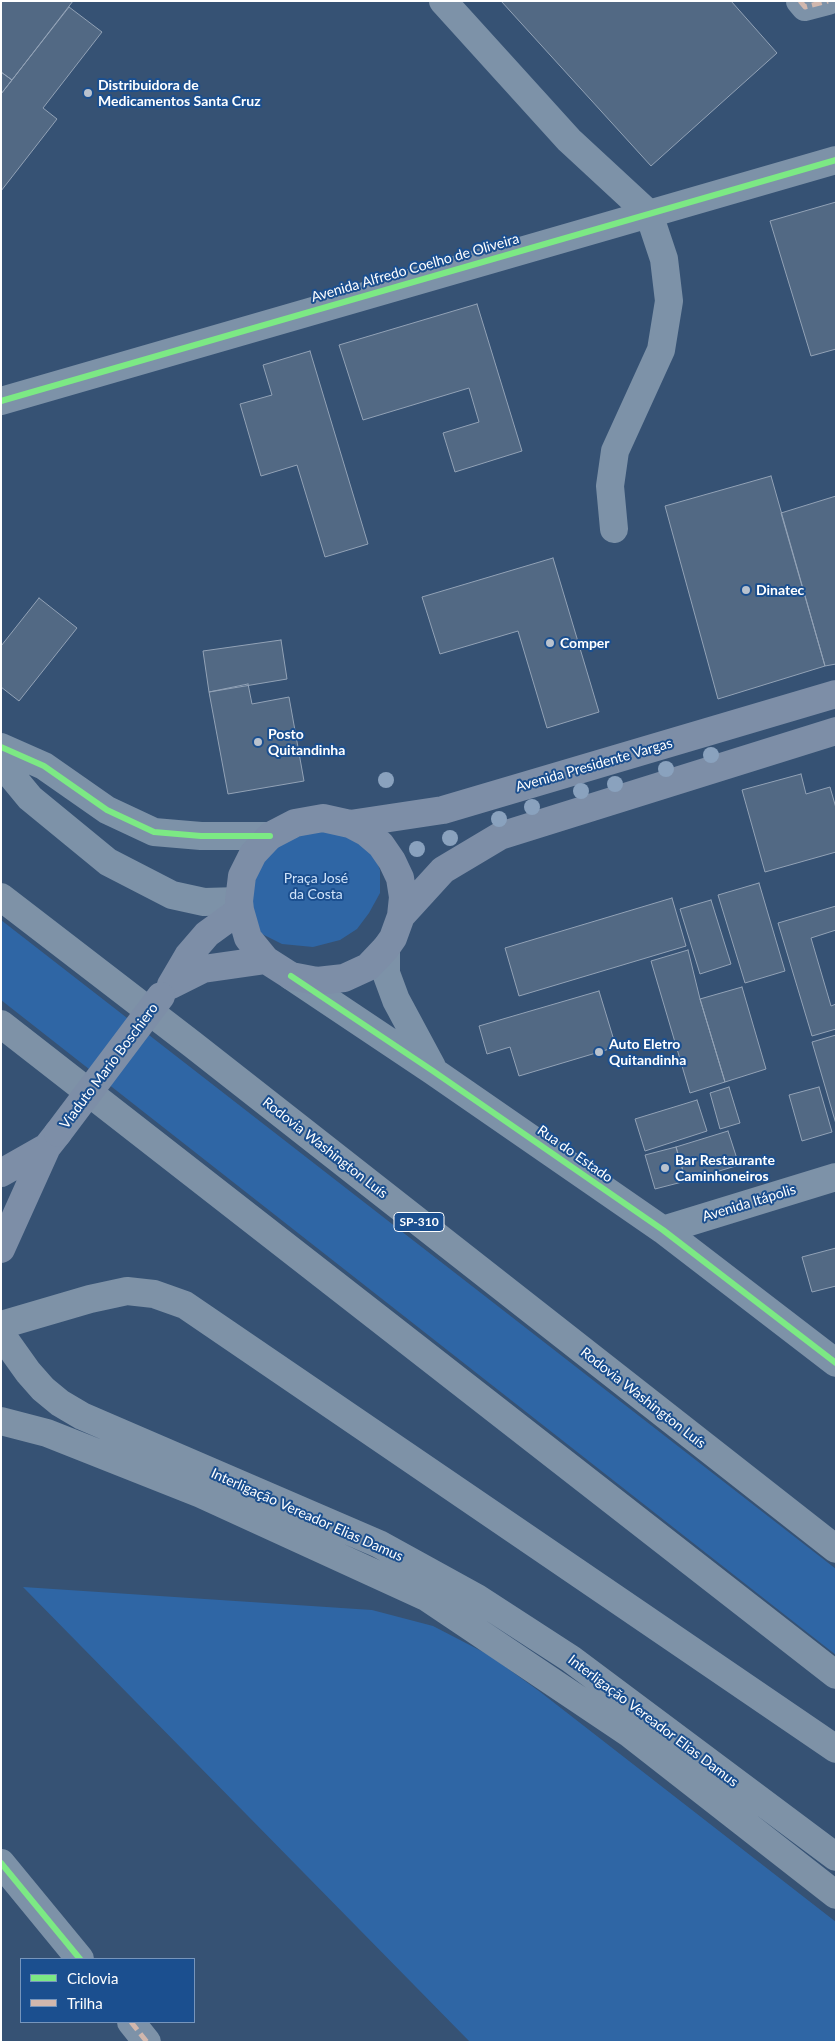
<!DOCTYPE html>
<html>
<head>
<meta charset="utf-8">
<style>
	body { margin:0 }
	#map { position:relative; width:837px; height:2043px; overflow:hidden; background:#365274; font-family:Lato,sans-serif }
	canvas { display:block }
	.frame { position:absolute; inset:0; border:2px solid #fff; pointer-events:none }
	.legend { position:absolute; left:20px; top:1958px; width:175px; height:65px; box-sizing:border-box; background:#1b4f8f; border:1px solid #7695bc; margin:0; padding:6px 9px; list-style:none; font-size:15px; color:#fff }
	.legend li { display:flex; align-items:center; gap:10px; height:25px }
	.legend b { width:25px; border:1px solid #7695bc }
</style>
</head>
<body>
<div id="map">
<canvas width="837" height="2043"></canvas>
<div class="frame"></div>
<ul class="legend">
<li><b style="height:6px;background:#7ce984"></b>Ciclovia</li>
<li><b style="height:6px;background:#d1b7ad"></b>Trilha</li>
</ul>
</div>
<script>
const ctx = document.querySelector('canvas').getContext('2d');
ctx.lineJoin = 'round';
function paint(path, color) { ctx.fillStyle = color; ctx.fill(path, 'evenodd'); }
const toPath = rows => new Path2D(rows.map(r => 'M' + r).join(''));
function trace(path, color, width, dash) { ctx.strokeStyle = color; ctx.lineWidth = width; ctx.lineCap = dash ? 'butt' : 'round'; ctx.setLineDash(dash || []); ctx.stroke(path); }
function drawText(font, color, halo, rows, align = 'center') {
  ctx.font = font + ' Lato,sans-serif'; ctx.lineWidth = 4; ctx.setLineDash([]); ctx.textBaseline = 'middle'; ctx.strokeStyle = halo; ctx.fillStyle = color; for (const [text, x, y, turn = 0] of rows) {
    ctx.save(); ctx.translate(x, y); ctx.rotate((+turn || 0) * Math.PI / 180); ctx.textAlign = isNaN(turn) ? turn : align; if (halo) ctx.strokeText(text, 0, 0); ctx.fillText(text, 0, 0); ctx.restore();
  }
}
const green = toPath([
	[324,826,370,845,380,870,380,893,369,913,357,929,340,940,313,947,282,944,262,934,250,918,247,881,274,842],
	[1,920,836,1569,836,1655,1,1000],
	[23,1587,372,1610,433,1626,489,1655,539,1691,836,1922,836,2042,470,2042]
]);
const building = toPath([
	[1,1,73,1,12,80,1,72,1,1],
	[501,1,731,1,777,53,651,166,501,1],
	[69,7,102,32,43,108,57,119,1,191,1,94,69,7],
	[1,72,12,80,1,94,1,72],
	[836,202,836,349,811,356,770,221,836,202],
	[477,304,522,451,455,472,443,433,479,422,469,388,363,420,339,345,477,304],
	[310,351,368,544,325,557,297,465,261,476,240,404,272,395,263,365,310,351],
	[771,476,825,666,718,699,665,506,771,476],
	[836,496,836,664,825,666,781,513,836,496],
	[553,558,599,712,547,728,518,631,440,654,422,597,553,558],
	[39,598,77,628,19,701,1,687,1,646,39,598],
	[281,640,287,679,209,692,203,651,281,640],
	[248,684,252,704,289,697,304,781,228,794,209,692,248,684],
	[801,774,806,794,830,787,836,808,836,852,765,872,742,790,801,774],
	[759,883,785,971,745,983,718,895,759,883],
	[672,898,686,946,519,996,505,948,672,898],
	[711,900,731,964,700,974,680,909,711,900],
	[836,906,836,930,811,938,831,1006,836,1004,836,1029,812,1036,778,923,836,906],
	[688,950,700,999,725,1082,690,1093,651,961,688,950],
	[742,987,766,1069,725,1082,700,999,742,987],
	[599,991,616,1047,519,1076,510,1047,487,1054,479,1026,599,991],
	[836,1035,836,1124,812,1042,836,1035],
	[729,1087,740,1123,720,1129,710,1093,729,1087],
	[819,1087,832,1132,802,1141,789,1095,819,1087],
	[697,1100,707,1131,645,1151,635,1119,697,1100],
	[728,1131,739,1165,686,1181,676,1147,728,1131],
	[676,1147,686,1181,655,1189,645,1155,676,1147],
	[836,1248,836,1286,812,1292,802,1257,836,1248]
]);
const minor = toPath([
	[443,1,569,140,649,214,664,259,669,301,661,350,615,451,610,486,614,529],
	[800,1,805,7,828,1],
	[1,401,836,160],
	[1,747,44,766,107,810,154,832,201,836,270,836],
	[1,763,30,798,108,862,172,895,204,902,239,901],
	[386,948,386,973,396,1000,432,1067],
	[291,976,433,1071,663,1230,836,1363],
	[663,1230,836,1177],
	[1,1863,80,1959],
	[131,2022,147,2042]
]);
const major = toPath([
	[350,824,443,810,836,694],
	[401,916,443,870,500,836,836,731],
	[171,985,203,969,266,960,291,976,317,981,344,978,368,967,386,948,393,938,401,916,403,897,400,878,392,861,381,845,367,833,350,824,323,818,295,823,270,836,253,854,242,876,239,901,240,910,248,938,266,960],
	[171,985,188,956,207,934,240,910],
	[1,1173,47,1147],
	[1,1249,47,1147,58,1133]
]);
const highway = toPath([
	[1,897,192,1044,836,1549],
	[1,1024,836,1675],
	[1,1325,90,1299,127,1291,154,1294,185,1305,836,1749],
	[1,1334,28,1372,43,1389,60,1403,82,1416,379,1544,477,1598,571,1659,836,1857],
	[1,1421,47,1433,201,1494,426,1597,630,1734,836,1895]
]);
const majorBridge = toPath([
	[58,1133,161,996]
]);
const quiet = toPath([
	[800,1,805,7,828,1],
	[131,2022,147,2042]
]);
const cycleway = toPath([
	[1,401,836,160],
	[1,747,44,766,107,810,154,832,201,836,270,836],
	[291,976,433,1071,663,1230,836,1363],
	[1,1863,80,1959]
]);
const trees = [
	[711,755],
	[666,769],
	[386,780],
	[615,784],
	[581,791],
	[532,807],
	[499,819],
	[450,838],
	[417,849]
];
const markers = [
	[88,93,5,"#b9c2ce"],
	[746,590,5,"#b9c2ce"],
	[550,643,5,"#b9c2ce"],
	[258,742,5,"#b9c2ce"],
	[599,1052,5,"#b9c2ce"],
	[665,1168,5,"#b9c2ce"]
];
const shields = [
	[419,1222,50]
];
const shieldNames = [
	["SP-310",419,1222]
];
const poiNames = [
	["Distribuidora de",98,85],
	["Medicamentos Santa Cruz",98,101],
	["Dinatec",756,590],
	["Comper",560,643],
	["Posto",268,734],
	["Quitandinha",268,750],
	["Auto Eletro",609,1044],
	["Quitandinha",609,1060],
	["Bar Restaurante",675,1160],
	["Caminhoneiros",675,1176]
];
const streetNames = [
	["Avenida Alfredo Coelho de Oliveira",415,268,-16],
	["Avenida Presidente Vargas",594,765,-16],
	["Viaduto Mario Boschiero",109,1066,-53],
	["Rodovia Washington Luís",325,1148,38],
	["Rua do Estado",575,1154,35],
	["Avenida Itápolis",749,1203,-17],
	["Rodovia Washington Luís",643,1398,38],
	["Interligação Vereador Elias Damus",307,1515,24],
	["Interligação Vereador Elias Damus",653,1721,37]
];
const parkNames = [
	["Praça José",316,878],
	["da Costa",316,894]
];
paint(green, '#2f66a5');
paint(building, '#526984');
trace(building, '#92a2b6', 1);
trace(minor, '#7d92a8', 28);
trace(major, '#7d8ea7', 28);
trace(highway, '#7e92a7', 28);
trace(majorBridge, '#7d8ea7', 28);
trace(quiet, '#d1b7ad', 5, [10, 5]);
trace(cycleway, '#7ce984', 6);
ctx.fillStyle = '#8aa2be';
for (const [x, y] of trees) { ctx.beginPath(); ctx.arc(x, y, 8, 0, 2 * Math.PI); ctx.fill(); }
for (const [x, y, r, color] of markers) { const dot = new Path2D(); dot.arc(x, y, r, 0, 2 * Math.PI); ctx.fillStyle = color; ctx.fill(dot); trace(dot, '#1b4f8f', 2); }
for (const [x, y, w] of shields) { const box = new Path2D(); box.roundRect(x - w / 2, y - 9.5, w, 19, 4); ctx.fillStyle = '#1b4f8f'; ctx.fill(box); trace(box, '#fff', 1); }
drawText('bold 12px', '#fff', null, shieldNames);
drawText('bold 14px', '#fff', '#1b4f8f', poiNames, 'left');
drawText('14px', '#fff', '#1b4f8f', streetNames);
drawText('14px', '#cfe3fa', '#1b4f8f', parkNames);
</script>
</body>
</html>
